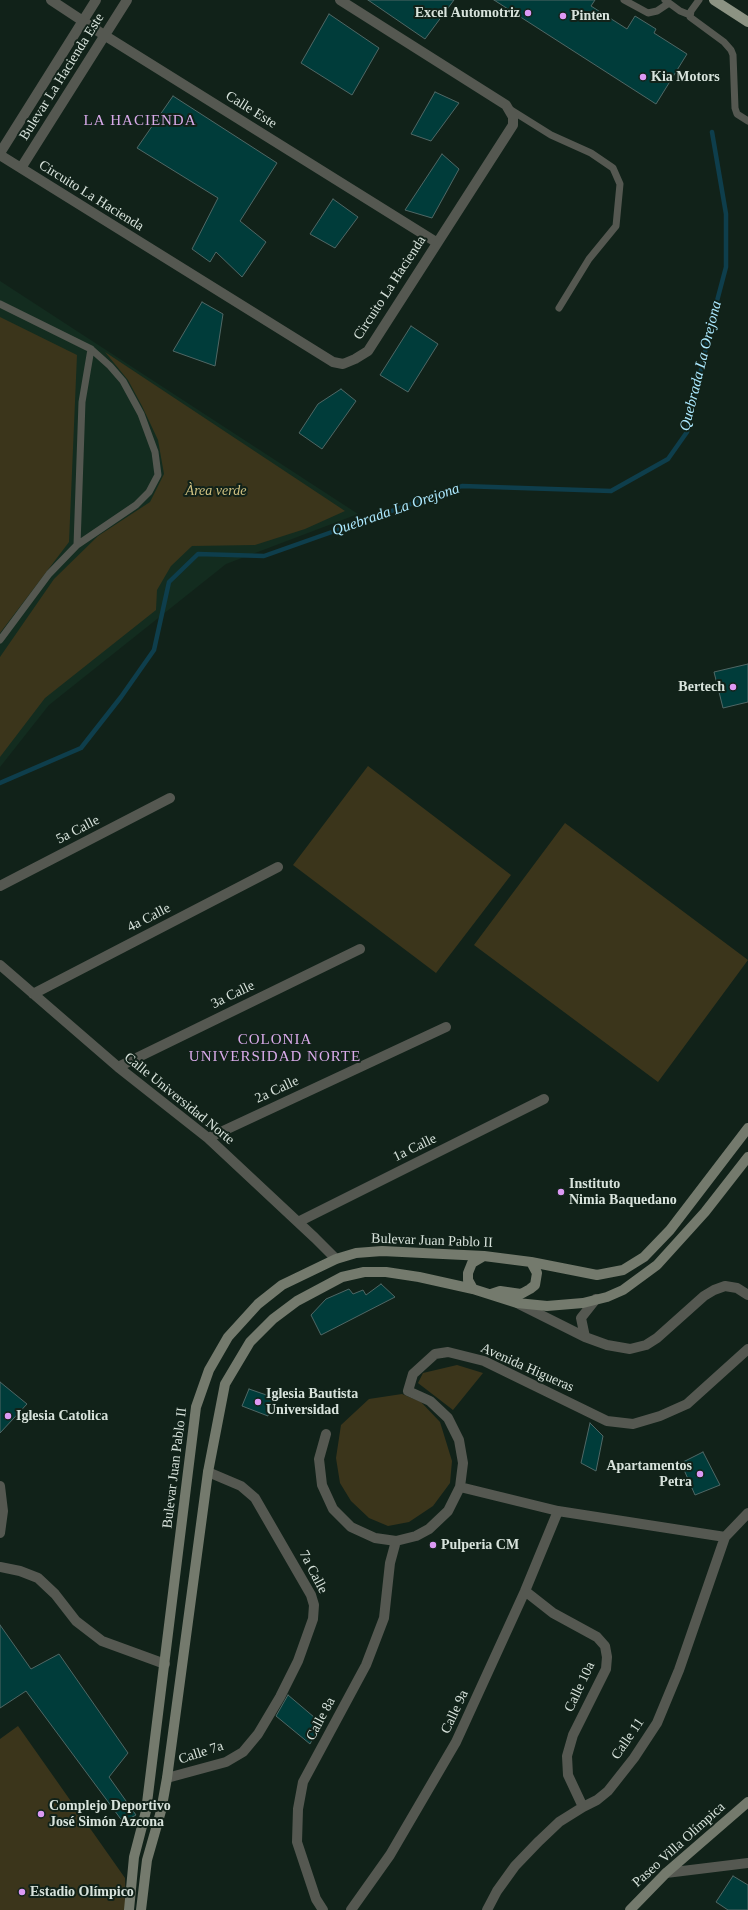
<!DOCTYPE html>
<html>
<head>
<meta charset="utf-8">
<style>
	body { margin:0 }
	canvas { display:block; background:#112219 }
</style>
</head>
<body>
<canvas width="748" height="1910"></canvas>
<script>
const ctx = document.querySelector('canvas').getContext('2d');
ctx.lineJoin = 'round';
function paint(path, color) { ctx.fillStyle = color; ctx.fill(path, 'evenodd'); }
const toPath = rows => new Path2D(rows.map(r => 'M' + r).join(''));
function trace(path, color, width, dash) { ctx.strokeStyle = color; ctx.lineWidth = width; ctx.lineCap = dash ? 'butt' : 'round'; ctx.setLineDash(dash || []); ctx.stroke(path); }
function drawText(font, color, halo, rows, align = 'center') {
  ctx.font = font + ' Georgia,serif'; ctx.lineWidth = 4; ctx.setLineDash([]); ctx.textBaseline = 'middle'; ctx.strokeStyle = halo; ctx.fillStyle = color; for (const [text, x, y, turn = 0] of rows) {
    ctx.save(); ctx.translate(x, y); ctx.rotate((+turn || 0) * Math.PI / 180); ctx.textAlign = isNaN(turn) ? turn : align; if (halo) ctx.strokeText(text, 0, 0); ctx.fillText(text, 0, 0); ctx.restore();
  }
}
const built = toPath([
	[0,281,358,514,226,564,49,705,0,767]
]);
const green = toPath([
	[0,317,77,355,69,542,0,633],
	[105,352,345,511,305,529,255,545,192,546,171,566,157,590,156,610,45,698,0,757,0,657,54,579,98,536,150,502,164,474,158,440,142,406,128,380],
	[368,766,511,875,436,973,293,865],
	[565,823,748,960,658,1082,474,945],
	[457,1365,483,1373,453,1410,418,1383,423,1373],
	[402,1394,421,1402,440,1422,452,1461,450,1483,433,1506,409,1522,388,1526,369,1518,351,1501,340,1483,336,1458,341,1425,369,1399],
	[18,1726,125,1878,126,1910,0,1910,0,1739]
]);
const stream = toPath([
	[0,783,81,748,121,697,154,650,169,582,198,554,264,556,462,486,611,491,668,459,687,432,713,316,726,267,726,214,712,132]
]);
const building = toPath([
	[368,0,454,0,425,39,368,0],
	[494,0,595,0,591,6,627,29,635,16,656,29,654,33,687,54,656,104,494,0],
	[329,14,379,48,352,95,301,63,329,14],
	[435,92,459,103,431,141,411,134,435,92],
	[173,96,277,163,240,221,266,242,242,277,216,252,210,262,192,249,218,198,137,148,173,96],
	[442,154,459,169,432,218,405,210,442,154],
	[333,199,358,217,335,248,310,234,333,199],
	[202,302,223,314,215,366,173,351,202,302],
	[411,326,438,344,408,392,380,375,411,326],
	[341,389,356,401,322,449,299,433,318,404,341,389],
	[748,664,748,702,723,708,714,672,748,664],
	[381,1284,395,1297,321,1335,311,1315,326,1299,349,1289,353,1294,363,1290,366,1295,381,1284],
	[0,1382,27,1404,0,1433,0,1382],
	[249,1389,275,1398,268,1416,242,1406,249,1389],
	[590,1423,603,1436,596,1471,581,1463,590,1423],
	[703,1452,720,1485,695,1495,681,1463,703,1452],
	[0,1625,31,1669,59,1654,128,1753,109,1777,136,1815,123,1822,26,1691,0,1708,0,1625],
	[288,1695,321,1723,310,1744,276,1716,288,1695],
	[733,1876,748,1885,748,1910,728,1910,716,1902,733,1876]
]);
const service = toPath([
	[624,0,648,13,657,11,669,3],
	[665,0,680,11,690,15],
	[699,0,691,11,690,17,724,42,731,50,733,55,735,108,737,114,748,121],
	[511,110,551,135,591,153,613,168,620,184,616,226,589,259,559,308],
	[0,304,91,349,110,366,123,381,141,414,155,452,158,475,149,492,136,505,77,545,49,574,0,640],
	[77,545,82,402,91,349]
]);
const minor = toPath([
	[51,0,104,35,436,242],
	[0,153,96,0],
	[0,155,333,362,343,364,355,359,368,351,513,125,513,117,506,105,340,0],
	[21,168,127,0],
	[0,886,170,798],
	[0,965,118,1067,208,1138,315,1238,336,1259],
	[33,994,278,867],
	[118,1067,360,949],
	[208,1138,446,1027],
	[298,1222,544,1099],
	[519,1304,585,1337,607,1345,630,1349,646,1345,657,1338,704,1296,714,1290,725,1286,737,1288,748,1295],
	[585,1337,581,1318,596,1299],
	[326,1434,319,1459,322,1485,333,1509,351,1527,375,1538,396,1541,416,1536,429,1529,448,1511,460,1487,463,1463,459,1440,448,1418,430,1401,408,1391,413,1374,435,1354,448,1352,484,1361,607,1421,633,1424,660,1416,687,1404,748,1349],
	[0,1486,3,1511,0,1533],
	[460,1487,558,1511,725,1537],
	[0,1567,20,1571,38,1578,55,1594,76,1621,102,1641,165,1664],
	[525,1591,553,1613,597,1637,605,1646,607,1657,606,1669,573,1735,567,1756,568,1775,583,1807],
	[167,1778,226,1762,243,1752,258,1734,280,1697,298,1661,313,1619,314,1605,311,1595,255,1498,241,1486,208,1472],
	[666,1873,748,1863],
	[323,1910,316,1899,297,1842,298,1809,303,1782,366,1665,384,1618,390,1563,396,1541],
	[351,1910,390,1855,456,1742,525,1591,558,1511],
	[487,1910,497,1891,515,1866,539,1841,559,1822,583,1807,597,1800,608,1791,634,1758,657,1723,679,1670,725,1537,748,1513]
]);
const secondary = toPath([
	[473,1289,468,1280,468,1273,472,1263,484,1256],
	[491,1294,500,1291,521,1294,530,1289,535,1285,537,1273,531,1262],
	[129,1910,134,1857,146,1811,196,1407,209,1370,228,1337,258,1304,282,1285,336,1259,356,1253,382,1251,484,1256,531,1262,597,1275,623,1270,644,1257,670,1230,748,1128],
	[141,1910,147,1860,161,1811,167,1778,208,1472,225,1384,250,1342,273,1319,297,1301,342,1277,364,1272,386,1272,419,1277,473,1289,517,1303,547,1306,583,1303,607,1297,623,1290,657,1265,705,1212,748,1157],
	[630,1910,666,1873,748,1802]
]);
const primary = toPath([
	[714,0,748,22]
]);
const markers = [
	[528,13,4,"#dc99f4"],
	[563,16,4,"#dc99f4"],
	[643,77,4,"#dc99f4"],
	[733,687,4,"#dc99f4"],
	[561,1192,4,"#dc99f4"],
	[258,1402,4,"#dc99f4"],
	[8,1416,4,"#dc99f4"],
	[700,1474,4,"#dc99f4"],
	[433,1545,4,"#dc99f4"],
	[41,1814,4,"#dc99f4"],
	[22,1892,4,"#dc99f4"]
];
const poiNames = [
	["Excel Automotriz",520,13,"right"],
	["Pinten",571,16],
	["Kia Motors",651,77],
	["Bertech",725,687,"right"],
	["Instituto",569,1184],
	["Nimia Baquedano",569,1200],
	["Iglesia Bautista",266,1394],
	["Universidad",266,1410],
	["Iglesia Catolica",16,1416],
	["Apartamentos",692,1466,"right"],
	["Petra",692,1482,"right"],
	["Pulperia CM",441,1545],
	["Complejo Deportivo",49,1806],
	["José Simón Azcona",49,1822],
	["Estadio Olímpico",30,1892]
];
const streetNames = [
	["Bulevar La Hacienda Este",62,77,-58],
	["Calle Este",251,110,32],
	["Circuito La Hacienda",91,196,32],
	["Circuito La Hacienda",390,288,-57],
	["5a Calle",78,830,-27],
	["4a Calle",149,918,-27],
	["3a Calle",233,995,-26],
	["2a Calle",277,1090,-25],
	["Calle Universidad Norte",179,1099,39],
	["1a Calle",415,1148,-26],
	["Bulevar Juan Pablo II",432,1241,2],
	["Avenida Higueras",527,1368,24],
	["Bulevar Juan Pablo II",175,1468,-83],
	["7a Calle",313,1572,63],
	["Calle 10a",580,1687,-65],
	["Calle 9a",455,1712,-65],
	["Calle 8a",321,1719,-62],
	["Calle 11",628,1739,-56],
	["Calle 7a",201,1753,-18],
	["Paseo Villa Olímpica",679,1845,-42]
];
const parkNames = [
	["Àrea verde",216,491]
];
const neighbourhoodNames = [
	["LA HACIENDA",140,121],
	["COLONIA",275,1040],
	["UNIVERSIDAD NORTE",275,1057]
];
const waterNames = [
	["Quebrada La Orejona",701,366,-76],
	["Quebrada La Orejona",396,510,-19]
];
paint(built, '#132c1f');
paint(green, '#3b351b');
trace(stream, '#0e3e4c', 4.5);
paint(building, '#003c3a');
trace(building, '#4f6765', 1);
trace(service, '#555851', 7);
trace(minor, '#555851', 10);
trace(secondary, '#747a6d', 10);
trace(primary, '#8c9383', 10);
for (const [x, y, r, color] of markers) { const dot = new Path2D(); dot.arc(x, y, r, 0, 2 * Math.PI); ctx.fillStyle = color; ctx.fill(dot); trace(dot, '#112219', 1.5); }
drawText('bold 14px', '#d8e3dc', '#112219', poiNames, 'left');
drawText('14px', '#d8e3dc', '#112219', streetNames);
drawText('italic 14px', '#d0c181', '#112219', parkNames);
ctx.letterSpacing = '1px';
drawText('15px', '#d9abea', '#112219', neighbourhoodNames);
ctx.letterSpacing = '0px';
drawText('italic 15px', '#ace9ff', '#112219', waterNames);
</script>
</body>
</html>
